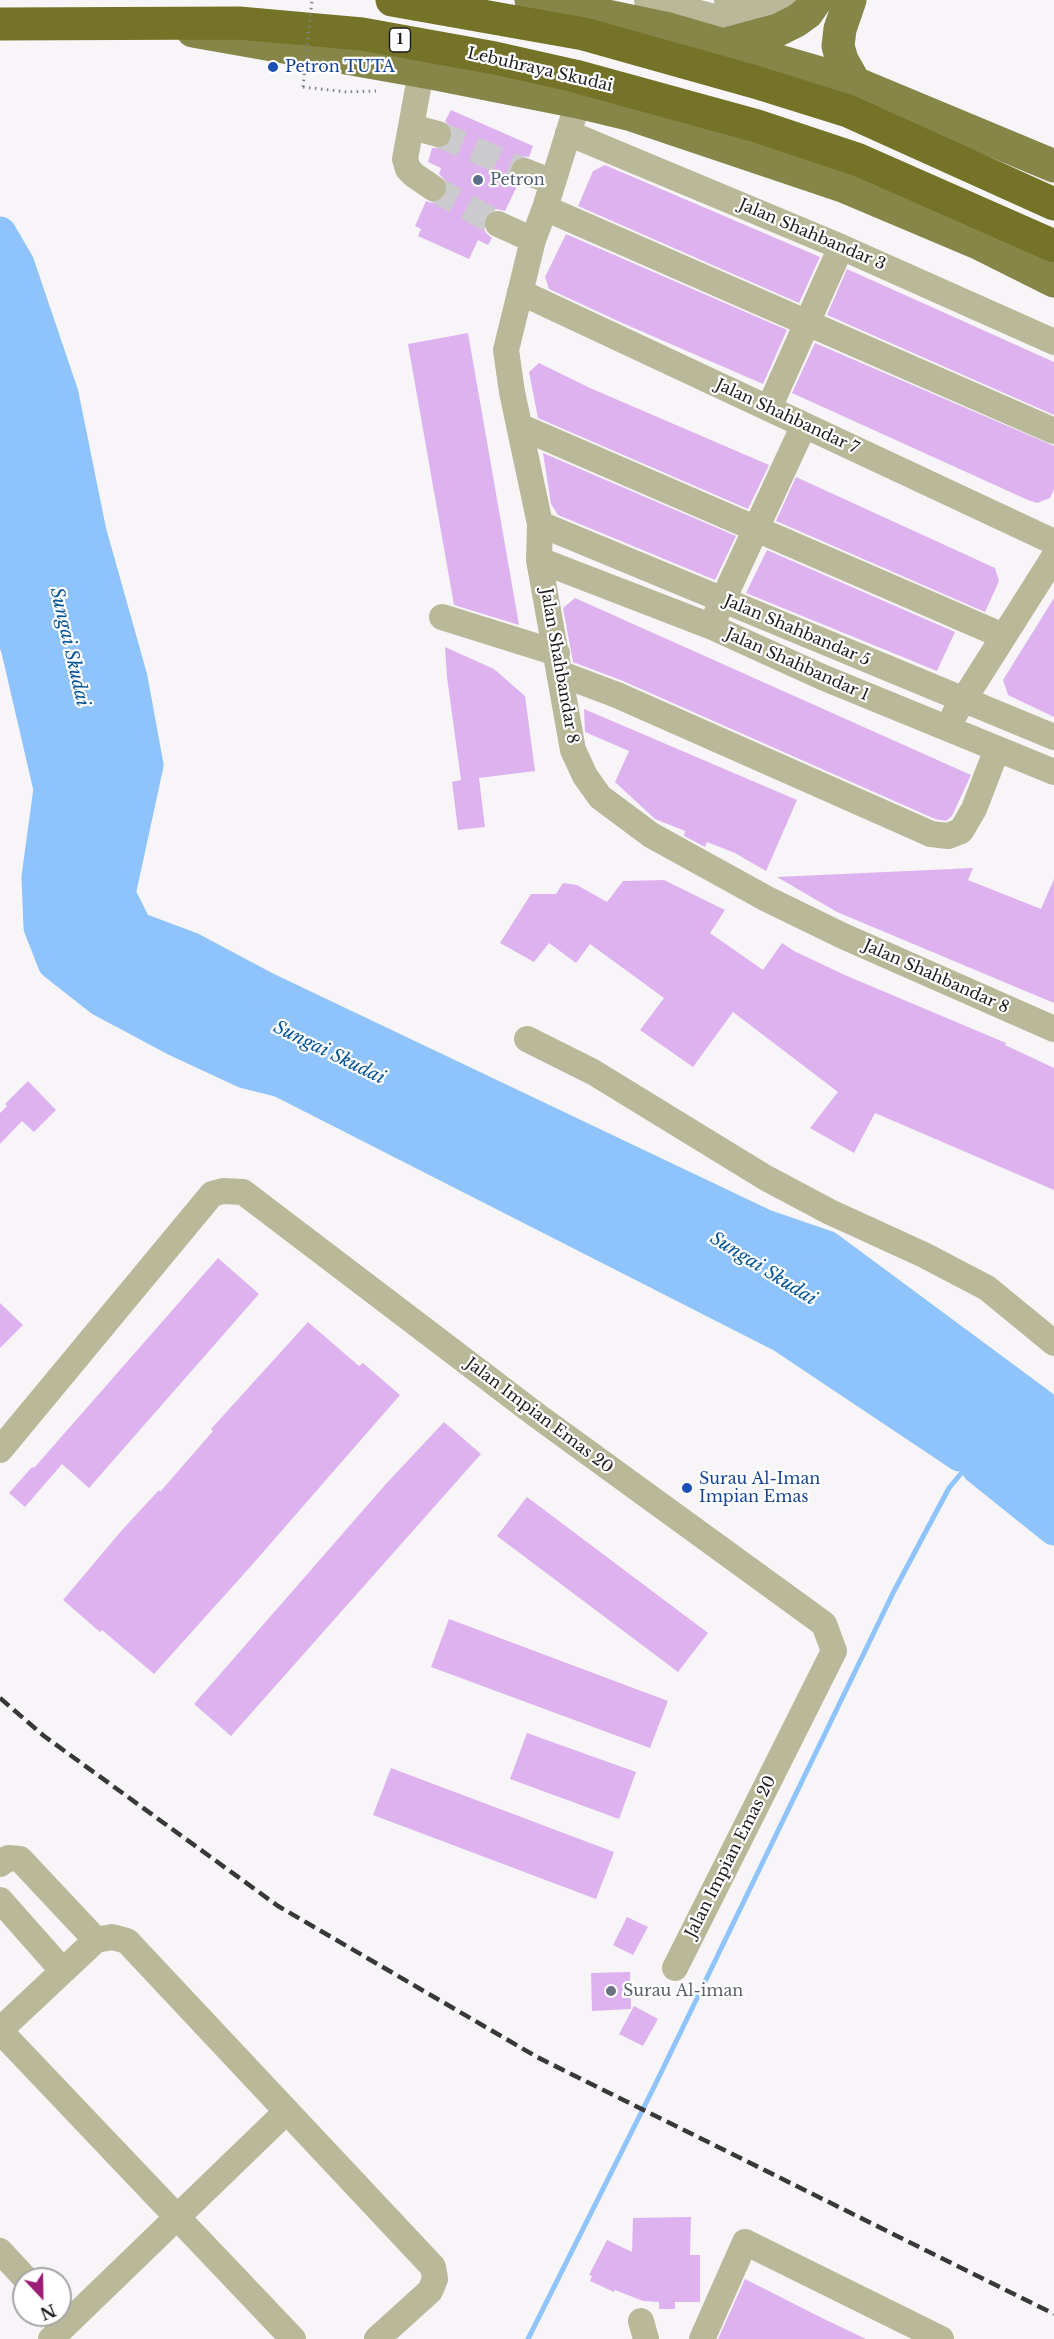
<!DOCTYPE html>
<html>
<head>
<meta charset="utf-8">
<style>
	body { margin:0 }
	#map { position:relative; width:1054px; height:2339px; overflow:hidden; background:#f7f5f8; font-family:"Libre Baskerville",serif }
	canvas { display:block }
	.north { position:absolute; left:12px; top:2267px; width:60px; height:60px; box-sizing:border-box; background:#fff; border:2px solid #a5a5a5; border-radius:50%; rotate:158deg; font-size:16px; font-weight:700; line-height:24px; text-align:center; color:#1d1d1e }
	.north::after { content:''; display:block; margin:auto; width:21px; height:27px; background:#9b1e74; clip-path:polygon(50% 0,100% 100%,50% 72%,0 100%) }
</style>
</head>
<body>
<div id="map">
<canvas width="1054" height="2339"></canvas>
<div class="north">N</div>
</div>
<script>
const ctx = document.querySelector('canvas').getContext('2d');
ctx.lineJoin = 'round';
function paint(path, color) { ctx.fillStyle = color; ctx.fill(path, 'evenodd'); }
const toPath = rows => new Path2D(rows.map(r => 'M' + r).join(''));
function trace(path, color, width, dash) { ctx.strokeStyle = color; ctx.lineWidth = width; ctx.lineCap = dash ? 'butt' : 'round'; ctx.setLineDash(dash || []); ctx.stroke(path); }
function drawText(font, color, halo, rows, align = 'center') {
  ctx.font = font + ' "Libre Baskerville",serif'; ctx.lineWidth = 4.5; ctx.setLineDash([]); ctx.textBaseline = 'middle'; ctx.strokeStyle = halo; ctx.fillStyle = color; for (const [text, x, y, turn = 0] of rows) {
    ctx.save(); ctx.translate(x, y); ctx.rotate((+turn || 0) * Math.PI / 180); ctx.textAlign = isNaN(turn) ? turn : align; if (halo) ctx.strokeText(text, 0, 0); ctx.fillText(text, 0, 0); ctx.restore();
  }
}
const water = toPath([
	[0,233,18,264,62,394,90,532,131,678,147,765,119,894,136,928,192,949,269,990,763,1225,827,1247,1054,1415,1054,1529,978,1468,782,1336,281,1081,245,1072,174,1039,101,1000,54,963,40,927,38,877,50,789,18,651,0,589]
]);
const stream = toPath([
	[528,2339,655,2085,894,1591,949,1488,974,1458]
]);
const river = toPath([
	[0,233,18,264,62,394,90,532,131,678,147,765,119,894,136,928,192,949,269,990,763,1225,827,1247,1054,1415],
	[0,589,18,651,50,789,38,877,40,927,54,963,101,1000,174,1039,245,1072,281,1081,782,1336,960,1455],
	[978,1468,1054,1529]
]);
const building = toPath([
	[451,110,533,146,529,157,521,156,514,160,510,165,509,174,518,184,505,211,496,209,490,212,485,217,483,226,486,233,492,238,488,245,478,240,469,259,418,236,421,229,415,226,426,201,432,203,440,201,446,196,448,190,446,181,439,174,441,168,428,162,432,148,442,148,448,145,452,138,452,130,445,121],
	[605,165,820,257,799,303,578,206,593,171],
	[566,234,787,330,763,384,620,322,549,289,545,277],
	[847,269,1054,362,1054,415,827,315],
	[468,333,472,356,519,625,454,605,408,344],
	[815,343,1054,446,1054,489,1050,498,1037,503,1028,500,792,393],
	[539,363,590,388,769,465,748,509,538,418,529,372],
	[543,453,736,536,715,580,558,515,551,504],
	[796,477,995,568,999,581,985,612,776,521],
	[767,550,955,632,937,671,746,593],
	[575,598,971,775,952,816,946,821,935,819,623,681,573,662,563,608],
	[1054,598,1054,717,1008,695,1003,680],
	[445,647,494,669,525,696,535,771,479,778,485,827,458,830,452,782,461,780,447,677],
	[584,709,797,800,766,871,735,853,707,842,705,847,684,836,685,831,655,819,615,782,629,751,585,732],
	[973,868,968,880,1041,909,1054,879,1054,1003,837,912,777,877],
	[664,880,725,910,710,933,763,970,782,943,794,951,847,976,1006,1043,1005,1045,1054,1068,1054,1190,875,1113,854,1153,810,1128,838,1092,733,1012,693,1067,640,1030,664,998,590,944,576,963,549,943,534,962,500,943,531,894,556,894,563,883,577,885,607,902,623,881],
	[28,1081,56,1110,34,1132,22,1121,0,1144,0,1113,7,1106,5,1104],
	[218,1258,259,1294,89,1488,62,1464,25,1507,9,1493,32,1467,34,1468],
	[0,1303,23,1325,0,1348],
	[308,1322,359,1366,363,1363,400,1395,251,1566,154,1674,102,1630,100,1632,63,1600,122,1530,159,1490,160,1492,213,1431,211,1429],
	[444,1422,481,1454,231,1736,194,1704,385,1485],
	[527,1497,708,1633,678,1672,497,1536],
	[449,1619,668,1701,650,1748,431,1667],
	[527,1733,636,1772,619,1819,510,1779],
	[391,1768,614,1852,596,1899,373,1815],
	[627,1917,648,1927,633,1955,613,1945],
	[630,1972,631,2009,592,2011,591,1973],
	[634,2006,658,2019,643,2046,619,2034],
	[691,2217,690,2255,700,2255,700,2302,675,2302,675,2309,659,2309,659,2302,643,2301,615,2290,614,2292,590,2281,592,2276,589,2275,607,2240,632,2252,633,2218],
	[745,2279,822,2318,866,2339,718,2339]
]);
const minorTunnel = toPath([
	[438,134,524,171],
	[433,188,498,224]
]);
const path = toPath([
	[303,87,347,92,376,91]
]);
const minor = toPath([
	[647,0,735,22,775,29],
	[727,0,747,4,786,7,810,0],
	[421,72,405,159,408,169,414,175,433,188],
	[578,102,545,208,533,240,506,350,512,392,540,524,539,560,573,750,585,776,600,797,651,835,767,899,843,936,1054,1029],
	[412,127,438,134],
	[568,133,841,247,1054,342],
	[524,171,553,182],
	[545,208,1054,431],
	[498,224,533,240],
	[520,292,1054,542],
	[769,408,841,247],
	[519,426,1003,636],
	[540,524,1054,737],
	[539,560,710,626,822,677,1054,772],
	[716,615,804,425],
	[442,617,557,653],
	[561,674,617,695,931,834,948,836,961,831,974,809,997,749],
	[954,715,1054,557],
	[527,1039,593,1072,766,1178,830,1212,924,1255,987,1288,1054,1343],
	[0,1450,212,1194,223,1191,243,1192,535,1414,824,1624,834,1651,675,1968],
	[0,1864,8,1858,20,1859,96,1940],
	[0,1900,63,1971],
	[0,2030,96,1940,112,1937,127,1941,433,2267,435,2279,430,2291,377,2339],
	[0,2031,293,2339],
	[0,2251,26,2279],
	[641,2321,646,2339],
	[51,2339,287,2111],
	[702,2339,745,2242,941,2339]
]);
const major = toPath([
	[531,0,669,29,855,83,1054,166],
	[850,0,840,29,838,46,842,60,855,83],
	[193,31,431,73,578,102,632,115,843,186,978,243,1054,281],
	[726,44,778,30,796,21,807,13,816,0]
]);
const highway = toPath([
	[392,0,584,34,755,82,848,111,1054,204],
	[0,24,239,23,362,34,495,58,575,76,757,126,859,160,1054,246]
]);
const rail = toPath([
	[0,1698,44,1736,278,1906,537,2057,1054,2314]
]);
const pathBridge = toPath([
	[303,87,312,0]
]);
const markers = [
	[273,67,6,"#1a4fb4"],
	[478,180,6,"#5c6f8a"],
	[687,1488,6,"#1a4fb4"],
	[611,1991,6,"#6b7280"]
];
const shields = [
	[400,40,21]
];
const shieldNames = [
	["1",400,40]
];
const transitNames = [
	["Petron TUTA",285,67],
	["Surau Al-Iman",699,1479],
	["Impian Emas",699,1497]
];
const streetNames = [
	["Lebuhraya Skudai",540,70,13],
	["Jalan Shahbandar 3",812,235,23],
	["Jalan Shahbandar 7",787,417,25],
	["Jalan Shahbandar 5",797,631,23],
	["Jalan Shahbandar 1",797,665,24],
	["Jalan Shahbandar 8",559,666,80],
	["Jalan Shahbandar 8",936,977,24],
	["Jalan Impian Emas 20",539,1416,37],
	["Jalan Impian Emas 20",731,1857,-63]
];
const serviceNames = [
	["Petron",490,180]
];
const worshipNames = [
	["Surau Al-iman",623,1991]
];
const waterNames = [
	["Sungai Skudai",69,647,77],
	["Sungai Skudai",329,1053,26],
	["Sungai Skudai",763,1269,32]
];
paint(water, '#8fc3fc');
trace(stream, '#8fc3fc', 5);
trace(river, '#8fc3fc', 33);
paint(building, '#deb2ef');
trace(minorTunnel, '#cbcacc', 26, [26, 13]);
trace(path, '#818082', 3, [1.5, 4.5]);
trace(minor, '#b9b999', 26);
trace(major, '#868649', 33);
trace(highway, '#747327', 33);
trace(rail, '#383839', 4.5, [12, 6]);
trace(pathBridge, '#818082', 3, [1.5, 4.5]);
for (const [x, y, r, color] of markers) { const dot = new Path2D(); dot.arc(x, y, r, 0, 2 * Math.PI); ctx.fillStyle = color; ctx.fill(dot); trace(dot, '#fff', 2); }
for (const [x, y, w] of shields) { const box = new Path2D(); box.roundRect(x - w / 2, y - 12, w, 24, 4.5); ctx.fillStyle = '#fff'; ctx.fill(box); trace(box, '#1d1d1e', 1.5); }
drawText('bold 15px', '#1d1d1e', null, shieldNames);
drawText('16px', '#164399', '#fff', transitNames, 'left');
drawText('16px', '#1d1d1e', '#fff', streetNames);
drawText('16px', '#4e5e75', '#fff', serviceNames, 'left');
drawText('16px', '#5b616d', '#fff', worshipNames, 'left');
drawText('italic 18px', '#045496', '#fff', waterNames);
</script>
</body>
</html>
